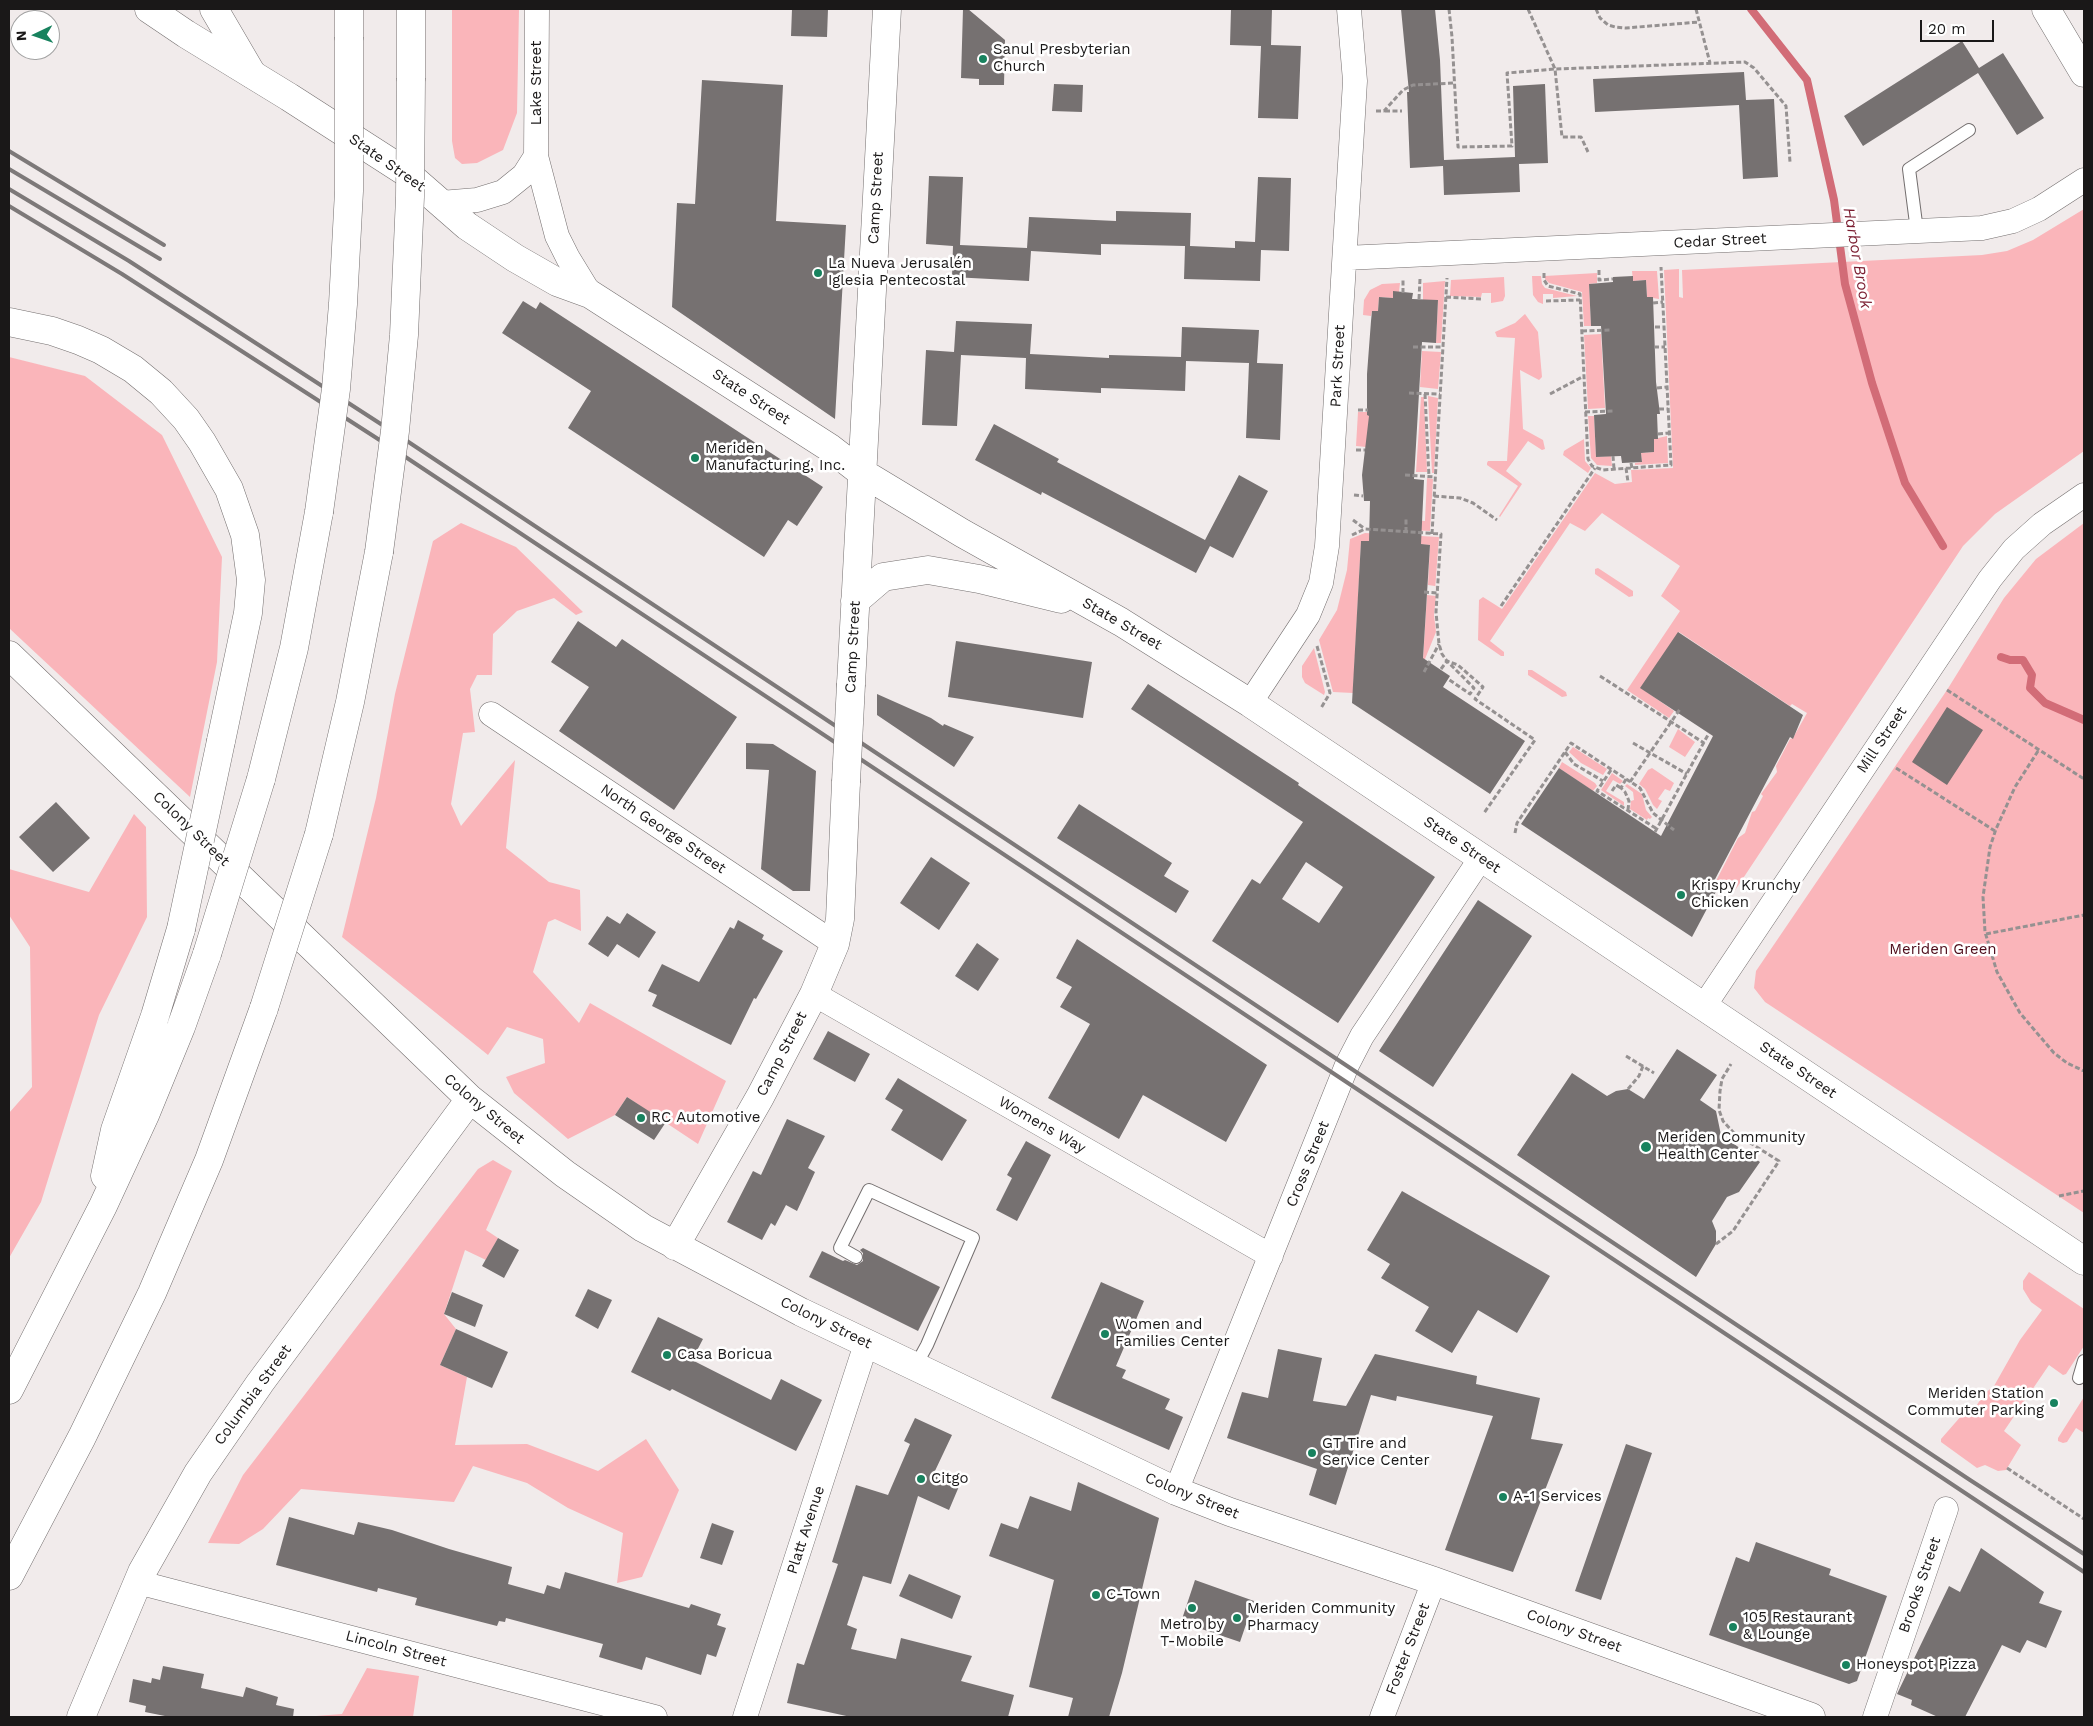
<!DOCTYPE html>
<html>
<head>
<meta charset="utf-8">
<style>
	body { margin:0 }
	#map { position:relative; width:2093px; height:1726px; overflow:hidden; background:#f1ebeb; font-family:"Work Sans",sans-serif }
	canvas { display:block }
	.frame { position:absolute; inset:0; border:10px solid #1a1818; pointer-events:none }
	.north { position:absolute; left:10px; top:10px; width:50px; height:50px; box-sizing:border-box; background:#fff; border:1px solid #a3a3a3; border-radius:50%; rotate:267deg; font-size:14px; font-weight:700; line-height:20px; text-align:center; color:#1a1818 }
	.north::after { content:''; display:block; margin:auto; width:18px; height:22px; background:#18825e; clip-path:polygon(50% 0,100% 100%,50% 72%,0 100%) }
	.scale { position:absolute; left:1920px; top:20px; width:74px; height:22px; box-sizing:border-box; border:2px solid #1a1818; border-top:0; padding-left:6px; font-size:15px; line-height:18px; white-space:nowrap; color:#1a1818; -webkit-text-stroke:4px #fff; paint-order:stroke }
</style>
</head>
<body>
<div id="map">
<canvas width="2093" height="1726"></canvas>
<div class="frame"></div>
<div class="north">N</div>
<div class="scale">20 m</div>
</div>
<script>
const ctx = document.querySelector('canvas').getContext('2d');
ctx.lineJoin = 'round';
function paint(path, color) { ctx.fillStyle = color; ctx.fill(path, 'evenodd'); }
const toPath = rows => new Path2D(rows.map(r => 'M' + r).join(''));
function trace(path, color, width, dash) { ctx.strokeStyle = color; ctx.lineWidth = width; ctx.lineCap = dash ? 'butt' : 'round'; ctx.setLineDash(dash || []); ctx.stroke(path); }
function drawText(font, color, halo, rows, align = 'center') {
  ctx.font = font + ' "Work Sans",sans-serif'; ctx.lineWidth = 5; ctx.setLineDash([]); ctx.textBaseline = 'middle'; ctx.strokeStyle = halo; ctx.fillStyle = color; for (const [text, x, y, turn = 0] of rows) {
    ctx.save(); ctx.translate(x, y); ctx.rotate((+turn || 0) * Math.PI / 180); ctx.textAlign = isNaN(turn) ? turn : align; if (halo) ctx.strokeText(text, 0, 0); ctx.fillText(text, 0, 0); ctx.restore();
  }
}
const green = toPath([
	[452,9,519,9,517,113,503,150,477,163,462,164,455,158,452,141],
	[2084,209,2084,451,1995,514,1963,546,1734,892,1716,881,1738,838,1745,833,1752,812,1755,811,1763,796,1761,794,1777,772,1776,766,1790,739,1793,738,1807,713,1792,704,1790,706,1679,632,1641,688,1674,711,1669,718,1627,690,1680,611,1661,596,1680,566,1602,513,1585,531,1570,523,1490,641,1504,652,1504,656,1501,656,1478,640,1479,600,1483,597,1502,609,1595,473,1615,484,1632,482,1631,470,1673,468,1664,270,1679,269,1679,297,1683,298,1682,270,1982,255,2007,251,2033,240],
	[1632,271,1657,271,1659,299,1647,297,1646,280,1633,281],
	[1597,273,1597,283,1589,284,1591,326,1584,326,1582,292,1549,283,1545,279,1545,276],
	[1532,276,1541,276,1542,284,1545,288,1577,296,1553,298,1553,294,1543,294,1543,304,1538,302,1533,295],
	[1504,277,1505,296,1503,301,1491,303,1491,293,1482,293,1481,297,1450,296,1451,280],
	[1445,281,1441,343,1436,343,1438,300,1423,300,1423,283],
	[1400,283,1399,292,1393,292,1393,298,1379,297,1378,311,1372,311,1371,316,1363,315,1364,300,1370,290,1382,284],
	[1525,314,1538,332,1542,377,1539,380,1520,370,1523,429,1543,440,1545,449,1542,450,1528,441,1506,471,1522,484,1500,517,1499,516,1518,486,1487,465,1487,463,1488,461,1507,461,1515,338,1497,337,1495,332,1515,323],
	[1601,334,1605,408,1588,409,1584,335],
	[1422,351,1441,352,1438,389,1420,387],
	[9,357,85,376,162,435,222,557,217,662,190,797,9,628],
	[1428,396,1438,398,1434,473,1432,473],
	[1421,397,1424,397,1427,472,1416,472],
	[1358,412,1367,412,1367,415,1374,416,1366,447,1356,446],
	[1588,416,1594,416,1596,457,1611,456,1612,466,1597,465,1591,458],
	[1667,436,1668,463,1635,465,1635,463,1642,462,1641,453,1654,452,1654,439],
	[1584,439,1585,461,1591,468,1588,473,1563,455,1564,451,1567,449],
	[1427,478,1433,479,1430,531,1410,530,1410,520,1425,521],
	[461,523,516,547,583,612,576,615,554,598,517,611,493,634,492,675,477,675,470,689,475,732,463,733,451,804,461,826,515,760,506,848,549,882,580,890,581,931,555,919,548,922,533,972,579,1023,590,1003,726,1081,698,1144,627,1097,615,1115,568,1139,514,1093,506,1077,545,1063,543,1039,507,1027,488,1055,342,937,376,798,395,694,433,541],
	[2084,523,2084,1213,1765,1002,1754,988,1756,971,1947,690,2004,598,2036,559],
	[1365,533,1439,537,1435,590,1435,586,1428,585,1430,545,1361,541,1353,693,1333,692,1319,640,1337,610,1347,570,1350,539],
	[1598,568,1633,591,1633,596,1629,597,1595,574,1595,569],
	[1427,595,1436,596,1434,615,1436,632,1425,659,1423,659],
	[1314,648,1325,692,1324,695,1305,683,1302,677,1302,666],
	[1528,670,1532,670,1566,692,1567,696,1562,697,1528,675],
	[1678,729,1695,742,1685,757,1669,747],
	[1573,747,1607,769,1603,775,1581,763,1569,752],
	[1562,762,1595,783,1597,786,1593,791,1559,768],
	[1652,768,1674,783,1670,791,1665,789,1658,799,1662,801,1657,809,1653,805,1645,789,1639,784,1648,770],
	[1612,773,1623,781,1620,784,1613,780,1606,791,1624,802,1624,806,1601,790],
	[1627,784,1642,794,1646,810,1652,817,1650,819,1648,818,1647,820,1630,809,1631,801,1634,800,1633,792,1625,786],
	[134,814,146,827,147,917,99,1015,41,1202,9,1258,9,1113,32,1087,30,947,9,915,9,869,89,892],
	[493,1160,512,1171,486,1230,498,1238,486,1260,465,1250,444,1314,456,1329,440,1365,467,1377,455,1445,527,1444,598,1471,646,1439,679,1490,642,1577,617,1583,623,1533,568,1508,527,1483,473,1466,454,1502,301,1489,263,1529,239,1544,208,1543,243,1475,478,1169],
	[2029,1272,2084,1309,2084,1346,2066,1374,2063,1375,2049,1365,2004,1431,2021,1445,2006,1470,1998,1471,1985,1465,1977,1468,1941,1442,1941,1439,1962,1415,1973,1411,1984,1394,1994,1386,2020,1340,2042,1310,2031,1302,2023,1289,2023,1281],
	[2084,1397,2084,1433,2076,1428,2067,1442,2063,1443,2058,1441,2058,1438],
	[367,1668,419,1676,413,1717,303,1717,342,1714]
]);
const stream = toPath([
	[1751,9,1807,80,1834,200,1845,284,1872,383,1905,483,1943,546],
	[2001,657,2010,660,2023,660,2032,675,2030,688,2045,703,2084,720]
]);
const building = toPath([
	[792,9,828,9,827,37,791,36],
	[963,9,968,9,1005,40,1004,85,979,85,979,79,961,78],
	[1231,9,1272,9,1271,45,1301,46,1298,119,1258,118,1261,46,1230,45],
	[1401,9,1435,9,1440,60,1444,160,1515,157,1513,86,1545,84,1548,163,1519,164,1520,192,1444,195,1443,166,1410,168,1407,92,1409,92],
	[1962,41,1979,68,2003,53,2044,118,2017,135,1978,73,1863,146,1844,116],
	[1744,72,1746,100,1774,99,1778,177,1743,179,1739,105,1595,112,1593,79],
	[702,80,783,85,776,221,846,225,835,419,672,307,677,203,695,204],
	[1054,84,1083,85,1082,112,1052,111],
	[929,176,963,177,960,245,1027,248,1029,217,1116,221,1116,211,1191,213,1190,246,1235,248,1235,241,1255,242,1258,177,1291,178,1289,251,1261,250,1260,281,1184,279,1185,246,1101,244,1101,255,1031,251,1029,281,952,277,953,246,926,244],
	[1633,276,1633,281,1646,280,1647,297,1653,297,1656,382,1660,414,1657,414,1658,439,1654,439,1654,452,1641,453,1642,462,1622,463,1621,456,1596,457,1594,415,1606,414,1601,326,1591,326,1589,284,1613,282,1613,277],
	[1393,291,1413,293,1412,299,1438,300,1436,343,1422,342,1414,479,1424,480,1421,544,1430,545,1423,658,1450,676,1443,687,1525,741,1490,794,1352,703,1361,541,1369,541,1370,501,1364,501,1362,475,1369,416,1367,415,1367,374,1371,321,1372,311,1378,311,1379,297,1393,298],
	[523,301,536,309,540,302,823,487,797,526,788,520,764,557,568,428,591,391,502,333],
	[956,321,1032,324,1030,354,1109,358,1109,355,1181,357,1182,327,1259,330,1257,363,1283,364,1280,440,1246,438,1249,363,1186,361,1185,391,1101,388,1101,393,1025,389,1026,358,961,355,957,426,922,425,926,350,954,352],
	[994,424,1059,459,1057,462,1205,540,1239,475,1268,491,1233,558,1210,546,1196,573,1042,492,1041,495,975,460],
	[578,621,616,647,622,639,737,717,674,810,559,731,589,687,551,662],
	[1678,632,1803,715,1793,739,1790,737,1713,883,1719,886,1692,937,1521,824,1559,768,1661,836,1713,736,1640,688],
	[956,641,1092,662,1083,718,948,697],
	[1148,684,1299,783,1298,785,1435,877,1338,1023,1212,941,1252,879,1260,884,1303,822,1131,709],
	[1306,862,1343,887,1319,923,1282,899],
	[877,694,931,718,943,726,944,724,974,737,954,767,877,715],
	[1947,707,1983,730,1947,785,1912,762],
	[746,743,773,744,816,771,810,891,793,891,761,869,769,770,746,769],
	[56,802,90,838,53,872,19,837],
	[1079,804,1172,863,1164,876,1189,891,1176,913,1057,838],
	[931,857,970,883,939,930,900,903],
	[1478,900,1532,936,1433,1087,1379,1051],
	[627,913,656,932,639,958,617,944,608,957,588,944,607,916,620,924],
	[738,920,764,935,762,939,783,951,756,999,754,998,731,1045,652,1006,657,995,648,991,662,964,699,982,730,927,734,929],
	[1077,939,1267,1065,1226,1142,1143,1095,1119,1139,1048,1098,1090,1024,1060,1007,1072,987,1056,978],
	[977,943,999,959,978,991,955,976],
	[828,1031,870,1054,855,1082,813,1059],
	[1677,1049,1717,1075,1700,1100,1716,1111,1721,1135,1760,1162,1739,1192,1727,1197,1712,1221,1716,1231,1716,1244,1696,1277,1517,1155,1572,1073,1607,1096,1616,1091,1628,1089,1644,1099],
	[898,1078,967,1120,942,1161,891,1130,903,1110,885,1099],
	[627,1097,666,1122,654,1140,615,1115],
	[787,1119,825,1136,808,1168,815,1172,797,1211,786,1205,775,1226,771,1223,762,1240,727,1222,753,1171,761,1175],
	[1026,1141,1051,1155,1017,1221,996,1210,1012,1178,1007,1175],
	[1402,1191,1550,1276,1517,1333,1478,1310,1452,1353,1415,1331,1429,1307,1381,1278,1390,1264,1367,1250],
	[498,1238,519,1250,504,1278,482,1266],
	[863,1248,940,1287,918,1331,809,1277,822,1251,843,1261,845,1260,857,1265,863,1261,863,1253,860,1250],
	[1101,1282,1144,1301,1116,1366,1126,1370,1122,1378,1170,1399,1165,1409,1183,1417,1169,1450,1051,1398],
	[588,1289,612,1300,598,1329,575,1316],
	[452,1292,483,1305,475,1327,444,1314],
	[658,1317,703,1339,692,1360,771,1400,781,1379,822,1400,796,1451,672,1389,670,1391,631,1372],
	[456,1329,508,1352,492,1388,440,1365],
	[1278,1349,1322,1358,1313,1401,1346,1406,1375,1354,1477,1376,1476,1384,1540,1398,1531,1439,1563,1444,1513,1572,1445,1550,1493,1416,1397,1396,1396,1401,1371,1395,1336,1505,1309,1495,1317,1469,1227,1438,1242,1392,1268,1398],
	[915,1418,952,1435,934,1473,960,1484,949,1510,918,1496,891,1584,863,1576,847,1625,857,1629,851,1649,896,1659,901,1638,972,1656,961,1681,1014,1695,1008,1717,851,1717,787,1703,797,1663,804,1665,838,1564,832,1562,856,1485,888,1495,910,1444,904,1441],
	[1626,1444,1652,1453,1601,1600,1575,1591],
	[1078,1482,1159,1518,1122,1673,1109,1717,1068,1717,1073,1698,1029,1687,1054,1580,989,1556,1001,1523,1018,1529,1030,1496,1071,1511],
	[289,1517,354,1535,358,1522,392,1530,449,1549,512,1567,508,1584,544,1594,547,1585,560,1589,565,1572,689,1608,691,1604,721,1614,717,1625,726,1628,716,1657,707,1654,701,1675,646,1657,642,1670,599,1657,603,1644,506,1618,505,1622,499,1621,497,1626,415,1605,417,1598,378,1588,377,1592,276,1565],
	[712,1523,734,1531,722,1565,700,1558],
	[1756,1542,1831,1569,1829,1575,1887,1596,1857,1681,1849,1684,1709,1635,1736,1557,1749,1562],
	[1981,1548,2044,1592,2039,1603,2062,1611,2046,1648,2027,1640,2020,1653,2002,1645,1965,1717,1938,1717,1911,1705,1912,1700,1897,1694,1949,1586,1960,1592],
	[909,1574,961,1596,952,1619,899,1596],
	[1195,1580,1254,1601,1240,1642,1181,1622],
	[163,1666,204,1674,201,1688,243,1697,246,1687,278,1697,276,1705,294,1709,293,1717,170,1717,145,1712,146,1706,129,1702,133,1679,151,1683,152,1678,160,1680]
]);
const path = toPath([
	[1449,9,1452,37,1458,147,1512,146,1507,73,1555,69,1745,62,1754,68,1786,106,1790,162],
	[1528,9,1555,69,1562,137,1581,137,1588,152],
	[1596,9,1600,18,1608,25,1615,27,1626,28,1699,22],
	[1696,9,1710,63],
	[1376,111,1384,111,1403,90,1413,85,1455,83],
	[1385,111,1402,111],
	[1599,270,1599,280,1613,279],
	[1544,273,1544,280,1548,286,1580,294,1588,459,1592,466,1603,470,1671,465,1661,267],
	[1403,293,1403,280],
	[1446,297,1481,299],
	[1419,299,1420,279],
	[1546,301,1580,300],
	[1653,303,1663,302],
	[1655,327,1664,327],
	[1582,331,1610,330],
	[1413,347,1443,347],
	[1654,347,1665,347],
	[1657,388,1667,387],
	[1409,393,1440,394],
	[1425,394,1429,477],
	[1550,394,1584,376],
	[1659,409,1668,409],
	[1358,410,1368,410],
	[1585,412,1615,411],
	[1658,434,1669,433],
	[1356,450,1365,450],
	[1613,456,1614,469],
	[1631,463,1632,468],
	[1626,468,1628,482],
	[1405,475,1435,477],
	[1354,495,1363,496],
	[1434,496,1460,498,1473,503,1497,520],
	[1353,520,1365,529],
	[1406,532,1406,517],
	[1432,534,1447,278],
	[1352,535,1365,529,1441,534,1436,612,1439,644,1442,654,1447,661,1474,688,1470,694,1448,679],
	[1424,592,1437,593],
	[1501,606,1595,468],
	[1317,646,1330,693,1321,708],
	[1441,669,1447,661,1458,665,1483,687,1475,699,1535,740,1484,813],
	[1424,672,1439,644],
	[1600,676,1704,743],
	[1947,690,2084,779],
	[1633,743,1687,774],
	[2038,751,2015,787,1996,829,1990,847,1983,897,1985,932,1997,972,2020,1013,2054,1053,2067,1063,2084,1071],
	[1565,752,1574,764,1603,781],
	[1896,768,1995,831],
	[1611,770,1597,791,1657,829],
	[1626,779,1621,788,1625,792,1629,801,1628,810],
	[1630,782,1680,709],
	[1612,791,1616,785,1621,788],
	[1655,832,1709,733],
	[1515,833,1517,823,1571,743,1640,788,1653,813,1674,830],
	[1986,934,2084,915],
	[1626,1056,1654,1073],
	[1628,1089,1639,1076,1643,1066],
	[2059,1196,2084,1191],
	[1716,1244,1733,1231,1779,1161,1733,1132,1723,1121,1719,1110,1720,1091,1722,1079,1731,1064],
	[2007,1468,2084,1519]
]);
const lane = toPath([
	[1917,231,1909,169,1969,130],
	[856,1257,840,1248,869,1190,973,1238,927,1345,915,1367],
	[2079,1378,2084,1361]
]);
const street = toPath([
	[537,9,536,156,557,236,568,258,590,294],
	[441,203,477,200,503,192,524,175,536,156],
	[1345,258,1982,228,2013,221,2039,209,2084,180],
	[1250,703,1308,615,1321,583,1327,546,1355,81,1349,9],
	[491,714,835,944],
	[814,994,1271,1256],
	[1704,1006,1990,579,2014,549,2042,524,2084,495],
	[1176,1491,1347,1065,1362,1036,1481,858],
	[137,1582,655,1717],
	[745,1717,866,1344],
	[1382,1717,1434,1581],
	[1875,1717,1946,1509]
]);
const secondary = toPath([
	[149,9,186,34,289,97,404,171,467,226,515,258,557,282,590,294,830,448,861,472,962,533,1121,622,1250,703,2084,1261],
	[2046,9,2084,73],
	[855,601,883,577,928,570,979,579,1061,599],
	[9,655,470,1099,565,1174,643,1228,801,1312,1176,1491,1230,1512,1434,1581,1811,1717],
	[851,684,887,9],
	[675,1246,760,1097,814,994,835,944,840,919,846,782],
	[81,1717,142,1572,198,1473,260,1383,470,1099]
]);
const highway = toPath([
	[214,9,252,74],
	[411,9,411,78],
	[349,37,349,9],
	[9,322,52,331,78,340,101,350,133,369,161,392,186,419,202,442,229,489,245,535,251,580,248,613,221,741],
	[261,779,294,648,319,512],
	[319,834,350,702,379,552],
	[105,1176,115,1130,155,1016,181,929],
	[9,1390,103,1206,145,1115,181,1027,207,954],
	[9,1576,82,1437,152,1293,209,1160,264,1008]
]);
const rail = toPath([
	[9,151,164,245],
	[9,169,160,259],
	[9,189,129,261,404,439,1970,1480,2084,1554],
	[9,206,122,274,392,448,2084,1572]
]);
const secondaryBridge = toPath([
	[846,782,851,684]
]);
const highwayBridge = toPath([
	[319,512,336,389,343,304,349,191,349,37],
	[379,552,395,431,404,335,410,197,411,78],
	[181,929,221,741],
	[207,954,261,779],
	[264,1008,319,834]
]);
const markers = [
	[983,59,5,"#18825e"],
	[818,273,5,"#18825e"],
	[695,458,5,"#18825e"],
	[1681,895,5,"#18825e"],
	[641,1118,5,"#18825e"],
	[1646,1147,6,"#18825e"],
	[1105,1334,5,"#18825e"],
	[667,1355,5,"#18825e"],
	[2054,1403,5,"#18825e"],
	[1312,1453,5,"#18825e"],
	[921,1479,5,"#18825e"],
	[1503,1497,5,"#18825e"],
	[1096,1595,5,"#18825e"],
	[1192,1608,5,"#18825e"],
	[1237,1618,5,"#18825e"],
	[1733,1627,5,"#18825e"],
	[1846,1665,5,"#18825e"]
];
const poiNames = [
	["Sanul Presbyterian",993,50],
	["Church",993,67],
	["La Nueva Jerusalén",828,264],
	["Iglesia Pentecostal",828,281],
	["Meriden",705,449],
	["Manufacturing, Inc.",705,466],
	["Krispy Krunchy",1691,886],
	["Chicken",1691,903],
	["RC Automotive",651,1118],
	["Meriden Community",1657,1138],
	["Health Center",1657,1155],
	["Women and",1115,1325],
	["Families Center",1115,1342],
	["Casa Boricua",677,1355],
	["Meriden Station",2044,1394,"right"],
	["Commuter Parking",2044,1411,"right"],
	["GT Tire and",1322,1444],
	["Service Center",1322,1461],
	["Citgo",931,1479],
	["A-1 Services",1513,1497],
	["C-Town",1106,1595],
	["Meriden Community",1247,1609],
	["Pharmacy",1247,1626],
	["105 Restaurant",1743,1618],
	["& Lounge",1743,1635],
	["Metro by",1192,1625,"center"],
	["T-Mobile",1192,1642,"center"],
	["Honeyspot Pizza",1856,1665]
];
const streetNames = [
	["Lake Street",537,83,-90],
	["State Street",387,163,35],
	["Camp Street",876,198,-87],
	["Cedar Street",1720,241,-3],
	["Park Street",1338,366,-87],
	["State Street",751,397,33],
	["State Street",1122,624,30],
	["Camp Street",853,647,-87],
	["Mill Street",1882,740,-56],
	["Colony Street",191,829,44],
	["North George Street",663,829,34],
	["State Street",1462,845,34],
	["Camp Street",782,1054,-63],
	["State Street",1798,1070,34],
	["Colony Street",484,1109,40],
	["Womens Way",1042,1125,30],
	["Cross Street",1308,1164,-68],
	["Colony Street",826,1323,26],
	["Columbia Street",253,1395,-54],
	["Colony Street",1192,1496,22],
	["Platt Avenue",806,1530,-72],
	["Brooks Street",1920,1585,-71],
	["Colony Street",1574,1631,20],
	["Lincoln Street",396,1649,15],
	["Foster Street",1408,1649,-69]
];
const parkNames = [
	["Meriden Green",1943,950]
];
const waterNames = [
	["Harbor Brook",1857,258,80]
];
paint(green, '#fab5ba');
trace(stream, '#d26c77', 8);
paint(building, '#767171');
trace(lane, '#746f6f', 14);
trace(street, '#746f6f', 25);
trace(secondary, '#746f6f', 29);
trace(highway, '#746f6f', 29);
trace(path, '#959191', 3, [5, 2.5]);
trace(lane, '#fff', 12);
trace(street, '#fff', 24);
trace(secondary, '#fff', 28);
trace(highway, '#fff', 28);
trace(rail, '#7d7979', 4);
trace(secondaryBridge, '#746f6f', 29, []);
trace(highwayBridge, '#746f6f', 29, []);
trace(secondaryBridge, '#fff', 28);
trace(highwayBridge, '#fff', 28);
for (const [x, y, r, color] of markers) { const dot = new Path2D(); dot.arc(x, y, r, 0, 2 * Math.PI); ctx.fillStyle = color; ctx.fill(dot); trace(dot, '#fff', 2); }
drawText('15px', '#1a1818', '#fff', poiNames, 'left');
drawText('15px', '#1a1818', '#fff', streetNames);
drawText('15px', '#4e0d1b', '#fff', parkNames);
drawText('italic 16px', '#7a1d30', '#fff', waterNames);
</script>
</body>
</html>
